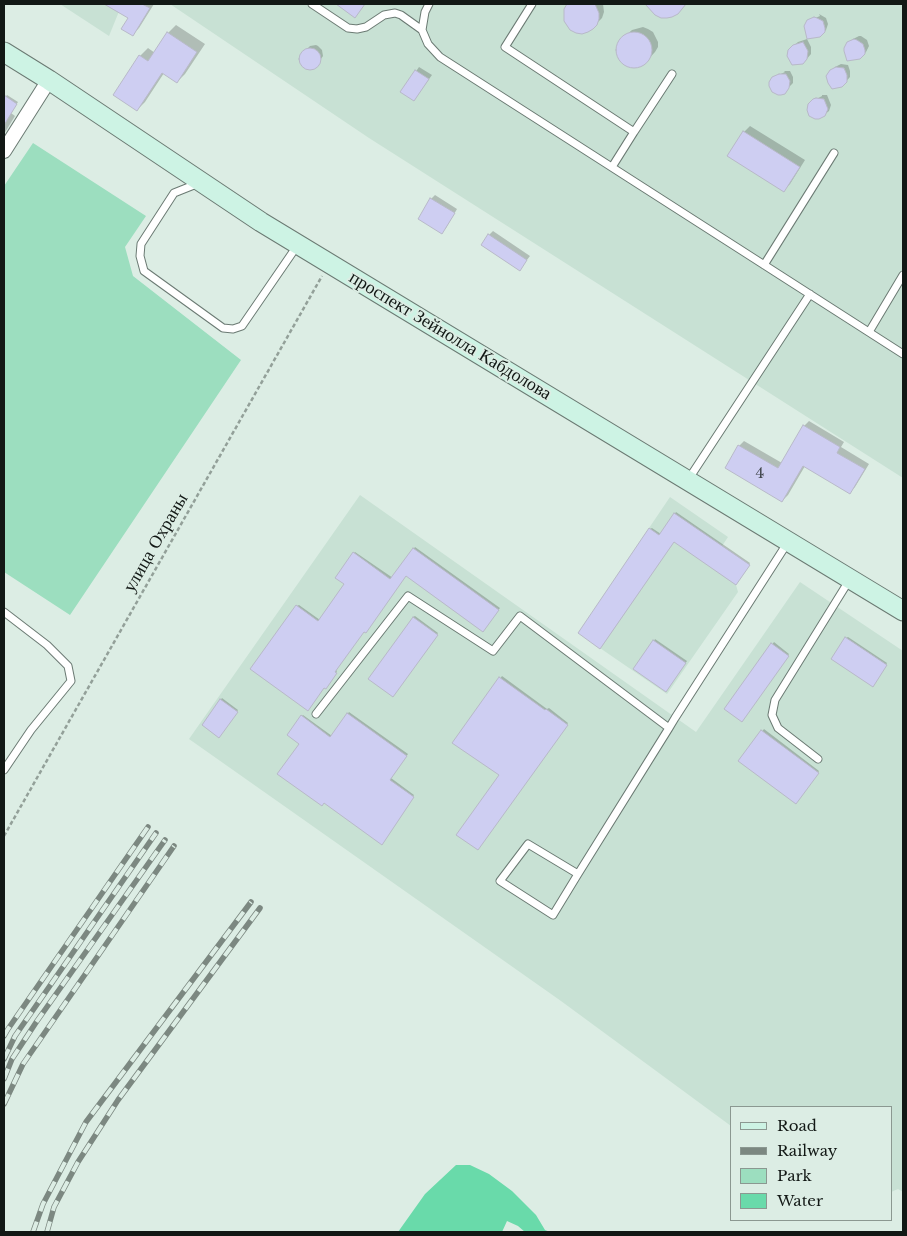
<!DOCTYPE html>
<html>
<head>
<meta charset="utf-8">
<style>
	body { margin:0 }
	#map { position:relative; width:907px; height:1236px; overflow:hidden; background:#dcede4; font-family:"Libre Baskerville",serif }
	canvas { display:block }
	.frame { position:absolute; inset:0; border:5px solid #121815; pointer-events:none }
	.legend { position:absolute; left:730px; top:1106px; width:162px; height:115px; box-sizing:border-box; background:#dcede4; border:1px solid #8b9891; margin:0; padding:6px 9px; list-style:none; font-size:15px; color:#121815 }
	.legend li { display:flex; align-items:center; gap:10px; height:25px }
	.legend b { width:25px; border:1px solid #8b9891 }
</style>
</head>
<body>
<div id="map">
<canvas width="907" height="1236"></canvas>
<div class="frame"></div>
<ul class="legend">
<li><b style="height:6px;background:#cdf3e4"></b>Road</li>
<li><b style="height:6px;background:#7c8881"></b>Railway</li>
<li><b style="height:14px;background:#9cdebf"></b>Park</li>
<li><b style="height:14px;background:#69daaa"></b>Water</li>
</ul>
</div>
<script>
const ctx = document.querySelector('canvas').getContext('2d');
ctx.lineJoin = 'round';
function paint(path, color) { ctx.fillStyle = color; ctx.fill(path, 'evenodd'); }
const toPath = rows => new Path2D(rows.map(r => 'M' + r).join(''));
function trace(path, color, width, dash) { ctx.strokeStyle = color; ctx.lineWidth = width; ctx.lineCap = dash ? 'butt' : 'round'; ctx.setLineDash(dash || []); ctx.stroke(path); }
function drawText(font, color, halo, rows, align = 'center') {
  ctx.font = font + ' "Libre Baskerville",serif'; ctx.lineWidth = 4; ctx.setLineDash([]); ctx.textBaseline = 'middle'; ctx.strokeStyle = halo; ctx.fillStyle = color; for (const [text, x, y, turn = 0] of rows) {
    ctx.save(); ctx.translate(x, y); ctx.rotate((+turn || 0) * Math.PI / 180); ctx.textAlign = isNaN(turn) ? turn : align; if (halo) ctx.strokeText(text, 0, 0); ctx.fillText(text, 0, 0); ctx.restore();
  }
}
const built = toPath([
	[60,4,122,4,109,36],
	[170,4,903,4,903,478,369,138],
	[360,495,696,732,800,582,903,651,903,1192,898,1189,891,1192,891,1107,731,1107,731,1126,561,1001,189,739],
	[670,497,728,537,722,546,750,565,736,585,738,592,667,694,578,633]
]);
const green = toPath([
	[33,143,146,216,125,247,133,276,241,360,70,615,4,572,4,186]
]);
const water = toPath([
	[456,1165,470,1165,489,1174,512,1191,536,1215,545,1230,550,1232,525,1232,518,1226,507,1221,502,1232,398,1232,425,1194]
]);
const shadow = toPath([
	[110,4,154,4,139,28,133,34,129,18,109,5],
	[569,4,603,4,604,12,602,18,592,28,568,5],
	[819,14,826,18,828,24,826,30,822,34,808,21,820,16],
	[176,25,205,44,185,74,177,82,164,73,145,102,137,110,140,56,148,48,155,53,168,33],
	[643,27,648,29,653,32,658,42,658,47,655,52,645,63,640,66,635,67,629,66,624,64,621,60,618,50,619,44,621,40,632,30],
	[859,36,861,36,867,40,869,46,866,52,862,56,848,43,853,39],
	[807,39,811,47,811,54,805,61,791,48,798,42],
	[316,45,318,46,322,50,323,56,316,66,313,67,307,68,304,66,301,61,301,55,310,46],
	[841,64,848,65,850,71,850,77,842,86,831,71,835,67],
	[419,67,432,75,414,100,402,92],
	[784,71,790,71,793,77,793,83,784,92,774,77,785,72],
	[7,95,18,102,11,113,15,116,4,134,4,99],
	[822,95,827,95,831,105,829,111,824,115,811,102,822,96],
	[750,126,805,160,790,184,784,190,729,156,744,132],
	[435,195,457,209,446,228,442,232,431,199],
	[493,231,530,256,520,269,489,235],
	[809,421,844,442,841,447,869,464,855,487,850,492,805,466,788,495,782,501,739,446,744,441,782,463,804,426],
	[676,512,750,563,737,582,674,541,602,646,650,529,652,528,661,534],
	[415,547,500,608,484,629,406,575,364,630,336,670,337,671,327,686,297,606,299,605,320,620,346,584,354,553,355,552,393,578],
	[415,616,438,633,394,694,413,617],
	[848,637,887,663,874,684,846,638],
	[655,639,687,661,668,689,654,641],
	[774,642,789,654,743,718,726,708],
	[502,676,547,709,549,708,568,723,479,847,501,775,454,743],
	[222,698,238,710,221,734,203,724],
	[349,712,408,754,391,778,414,795,397,819,301,744,302,716,303,715,332,736],
	[764,729,819,771,797,801,740,760]
]);
const building = toPath([
	[104,4,142,4,150,8,133,36,121,29,128,18,104,4],
	[336,4,365,4,355,18,336,4],
	[567,4,595,4,599,13,599,19,597,25,593,29,588,32,582,34,576,33,570,30,564,21,564,9,567,4],
	[645,4,686,4,678,14,672,17,667,18,661,18,655,15,645,4],
	[814,17,817,18,823,21,825,28,825,32,820,37,807,39,804,26,807,20,814,17],
	[167,32,197,52,177,83,162,73,137,111,113,95,139,55,148,61,167,32],
	'616 50a18 18 0 1 1 36 0a18 18 0 1 1-36 0Z',
	[854,39,857,40,863,44,865,50,865,54,860,59,847,61,844,51,844,48,847,42,854,39],
	[803,42,808,51,807,59,803,64,792,65,787,56,788,50,793,45,803,42],
	'299 59a11 11 0 1 1 22 0a11 11 0 1 1-22 0Z',
	[836,67,844,68,847,75,847,82,842,87,832,89,828,83,826,76,830,70,836,67],
	[415,70,429,79,414,101,400,92,415,70],
	[779,74,786,74,790,81,789,88,785,94,781,95,778,95,772,92,769,86,769,82,772,77,779,74],
	[4,95,17,104,4,125,4,95],
	[816,98,824,99,828,109,825,116,819,119,815,119,809,116,807,110,808,104,813,99,816,98],
	[743,131,800,167,784,192,727,156,743,131],
	[430,198,455,213,442,234,418,219,430,198],
	[488,234,527,260,520,271,481,245,488,234],
	[803,425,840,447,837,453,865,469,850,494,803,466,782,502,725,468,738,445,778,468,803,425],
	[674,513,750,565,736,585,674,542,600,649,578,633,649,528,659,535,674,513],
	[413,548,499,610,483,632,406,576,366,633,364,632,335,672,337,673,326,689,324,688,308,711,250,669,296,605,318,621,344,584,335,578,353,552,390,579,413,548],
	[413,617,438,635,393,697,368,679,413,617],
	[845,637,887,665,873,687,831,659,845,637],
	[653,640,686,663,666,692,633,669,653,640],
	[771,643,789,656,742,722,724,709,771,643],
	[499,677,545,710,546,709,568,725,478,850,456,835,499,775,452,743,499,677],
	[220,699,238,712,219,738,202,725,220,699],
	[347,713,407,756,390,780,414,797,382,845,324,803,322,806,277,774,299,744,287,735,301,715,330,737,347,713],
	[761,730,819,773,796,804,738,761,761,730]
]);
const path = toPath([
	[4,836,322,276]
]);
const lane = toPath([
	[312,4,348,28,357,29,366,27,384,15,395,13,401,15,422,30],
	[429,4,425,12,422,30,428,44,440,57,903,354],
	[532,4,505,47,634,132,612,167],
	[634,132,672,74],
	[199,183,174,193,141,244,140,256,144,271,223,328,233,329,242,326,297,246],
	[764,265,834,153],
	[869,332,903,275],
	[688,480,810,294],
	[4,612,47,645,68,666,71,681,31,730,4,770],
	[316,714,408,596,493,651,520,616,669,728],
	[818,759,778,728,772,715,775,700,850,579],
	[578,874,528,844,500,881,553,915,578,874,669,728,675,718,788,542]
]);
const street = toPath([
	[4,151,49,80]
]);
const secondary = toPath([
	[4,52,49,80,261,222,903,611]
]);
const rail = toPath([
	[4,1036,8,1029,148,827],
	[4,1059,15,1036,156,833],
	[4,1079,12,1059,37,1021,165,840],
	[4,1104,23,1064,174,846],
	[33,1232,43,1204,86,1122,251,902],
	[47,1232,54,1207,78,1162,118,1100,260,908]
]);
const numberNames = [
	["4",760,474]
];
const streetNames = [
	["проспект Зейнолла Кабдолова",450,336,31],
	["улица Охраны",156,543,-60]
];
paint(built, '#c8e1d4');
paint(green, '#9cdebf');
paint(water, '#69daaa');
paint(shadow, '#0003');
paint(building, '#cecef2');
trace(building, '#b8b9c8', 1);
trace(lane, '#6b7a73', 9);
trace(street, '#6b7a73', 16);
trace(secondary, '#6b7a73', 21);
trace(path, '#93a099', 2.5, [4, 2.5]);
trace(lane, '#fff', 7);
trace(street, '#fff', 14);
trace(secondary, '#cdf3e4', 19);
trace(rail, '#7c8881', 5.5);
trace(rail, '#dcede4', 4, [11]);
drawText('15px', '#41464c', null, numberNames);
drawText('18px', '#121815', '#dcede4', streetNames);
</script>
</body>
</html>
